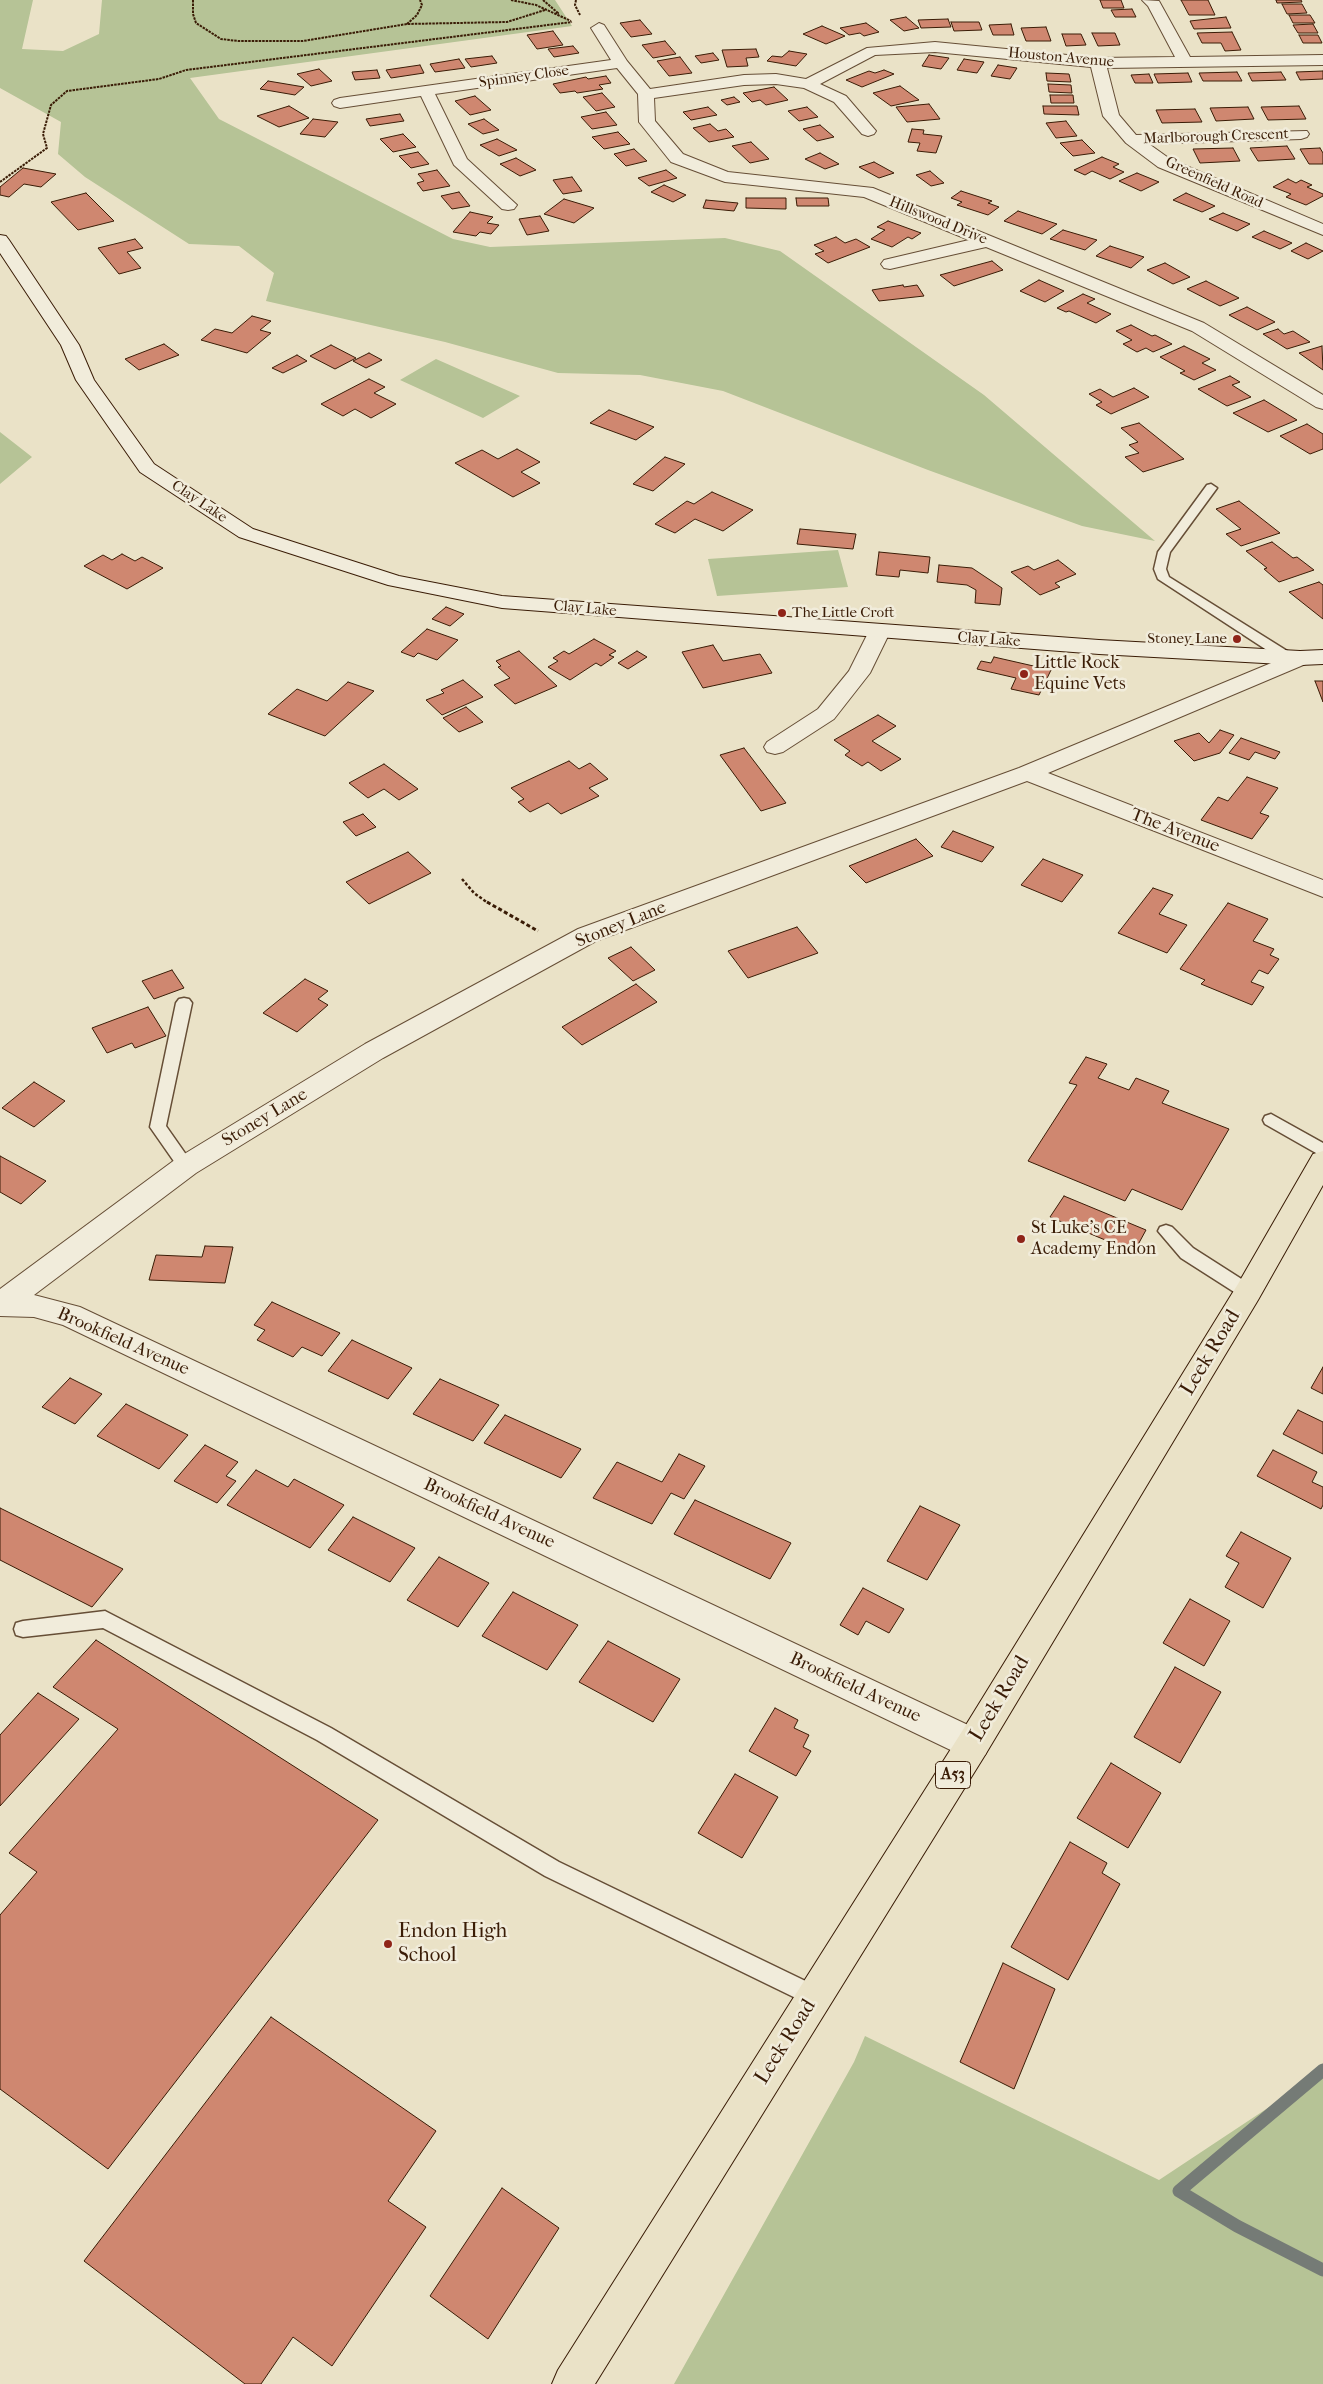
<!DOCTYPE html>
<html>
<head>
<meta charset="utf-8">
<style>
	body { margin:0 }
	canvas { display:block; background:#eae2c7 }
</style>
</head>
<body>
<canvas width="1323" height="2384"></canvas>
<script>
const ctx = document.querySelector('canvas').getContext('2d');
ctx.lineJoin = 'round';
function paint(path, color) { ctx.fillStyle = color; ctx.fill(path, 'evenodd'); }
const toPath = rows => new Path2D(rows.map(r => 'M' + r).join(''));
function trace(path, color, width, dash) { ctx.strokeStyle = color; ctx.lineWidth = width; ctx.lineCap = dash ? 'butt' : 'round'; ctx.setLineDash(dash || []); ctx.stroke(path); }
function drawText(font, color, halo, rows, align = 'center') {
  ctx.font = font + ' "IM FELL French Canon",serif'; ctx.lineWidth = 5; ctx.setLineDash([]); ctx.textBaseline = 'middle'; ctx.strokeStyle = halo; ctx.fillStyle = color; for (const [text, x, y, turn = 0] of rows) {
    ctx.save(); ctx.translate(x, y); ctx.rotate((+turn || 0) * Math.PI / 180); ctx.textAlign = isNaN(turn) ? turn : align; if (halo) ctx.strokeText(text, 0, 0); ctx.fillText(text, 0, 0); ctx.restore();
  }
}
const green = toPath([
	[0,0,33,0,22,49,63,51,99,34,102,0,555,0,572,26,190,78,219,119,453,239,490,247,725,238,780,251,984,395,1155,541,1082,526,928,470,723,391,640,375,558,373,445,342,266,301,274,273,239,246,189,244,85,177,58,154,61,122,0,88],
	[436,359,520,396,483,418,400,380],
	[0,432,32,457,0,484],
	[838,550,848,587,717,596,708,559],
	[865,2036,1159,2180,1316,2076,1323,2063,1323,2384,674,2384,854,2062]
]);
const stream = toPath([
	[1323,2070,1179,2191,1237,2226,1323,2270]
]);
const building = toPath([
	[1100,0,1121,0,1124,8,1103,8,1100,0],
	[1181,0,1208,0,1215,15,1189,15,1181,0],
	[1276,0,1301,0,1302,2,1277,3,1276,0],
	[1282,4,1302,4,1307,13,1287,14,1282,4],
	[1132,9,1136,17,1115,17,1111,10,1132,9],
	[1289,15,1310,15,1315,23,1293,23,1289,15],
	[906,17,919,28,904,31,890,20,906,17],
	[1226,17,1231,28,1194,29,1190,21,1226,17],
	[948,19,951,27,921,28,918,20,948,19],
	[640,20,652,34,631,37,620,23,640,20],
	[951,22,979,22,982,30,954,31,951,22],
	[866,23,879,32,864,36,860,33,849,35,840,28,866,23],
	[1011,24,1014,35,993,35,989,25,1011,24],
	[1313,24,1318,33,1298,33,1293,25,1313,24],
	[822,26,845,36,826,44,803,34,822,26],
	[1046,27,1051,41,1026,41,1021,28,1046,27],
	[553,31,563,45,537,49,527,35,553,31],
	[1232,32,1241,50,1225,51,1221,43,1202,43,1197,33,1232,32],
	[1092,33,1115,33,1120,45,1098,46,1092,33],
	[1062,34,1081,34,1086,45,1066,46,1062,34],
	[1299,35,1318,35,1322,43,1303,43,1299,35],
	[665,41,676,54,653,58,642,45,665,41],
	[573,46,579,53,554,57,548,49,573,46],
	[756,49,759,57,746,58,748,66,727,67,722,50,756,49],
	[789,51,807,54,796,66,767,61,772,56,782,57,789,51],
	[713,53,719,60,701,63,695,56,713,53],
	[929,55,949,58,941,69,922,66,929,55],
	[492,56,497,63,471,67,465,59,492,56],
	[680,57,692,73,669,76,657,61,680,57],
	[459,59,465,68,435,72,430,64,459,59],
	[964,59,984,62,977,73,957,70,964,59],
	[420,65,424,73,391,78,386,70,420,65],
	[998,65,1017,68,1010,79,991,76,998,65],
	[319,69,332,81,311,86,297,74,319,69],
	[377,70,380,78,355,80,352,72,377,70],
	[884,70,894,74,862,87,846,80,869,71,875,73,884,70],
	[1323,71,1323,79,1300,80,1296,72,1323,71],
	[1237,72,1242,81,1203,81,1199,73,1237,72],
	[1281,72,1286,80,1252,81,1248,73,1281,72],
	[1046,73,1069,74,1071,82,1047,81,1046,73],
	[1188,73,1192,82,1158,83,1154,74,1188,73],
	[1149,74,1153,83,1135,83,1131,75,1149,74],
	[606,76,611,83,599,85,603,89,577,93,575,91,560,93,553,84,586,77,588,79,606,76],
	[268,81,304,87,295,95,260,89,268,81],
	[1048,84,1071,85,1072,93,1049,92,1048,84],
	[900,86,919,100,891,106,873,93,900,86],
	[774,87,788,100,766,105,760,100,752,102,743,93,774,87],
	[602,93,615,107,596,111,583,97,602,93],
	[1050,95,1073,95,1074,103,1051,103,1050,95],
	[475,96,491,110,470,115,455,101,475,96],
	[734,97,740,102,727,105,721,100,734,97],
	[929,104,940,119,907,122,896,107,929,104],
	[289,106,309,118,279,127,257,116,289,106],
	[1043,106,1077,106,1079,115,1044,114,1043,106],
	[1299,106,1306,119,1268,120,1261,107,1299,106],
	[708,107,717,115,691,120,683,112,708,107],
	[807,107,818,117,799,121,788,111,807,107],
	[1248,107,1254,119,1216,121,1210,108,1248,107],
	[1195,109,1202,122,1162,123,1156,110,1195,109],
	[606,112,617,125,592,129,581,117,606,112],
	[400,114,404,121,370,126,366,119,400,114],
	[313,119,338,122,325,137,300,134,313,119],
	[484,119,499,130,483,134,468,124,484,119],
	[1066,121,1077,136,1056,138,1046,123,1066,121],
	[710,124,718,131,726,129,734,137,709,142,693,128,710,124],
	[820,125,834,137,817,141,803,129,820,125],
	[912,129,924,130,923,134,942,136,936,153,917,151,920,143,908,142,912,129],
	[618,132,630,144,604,149,592,137,618,132],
	[403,134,416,147,393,152,380,139,403,134],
	[497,139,517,150,499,156,480,145,497,139],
	[1082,140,1095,153,1073,156,1060,143,1082,140],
	[751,142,769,159,750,163,732,146,751,142],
	[1287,146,1295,159,1258,161,1250,148,1287,146],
	[1233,148,1240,161,1200,163,1193,149,1233,148],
	[1320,148,1323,153,1323,164,1309,164,1300,149,1320,148],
	[634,149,647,161,626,166,614,154,634,149],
	[418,152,429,164,411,168,399,156,418,152],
	[820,153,839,164,825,169,805,159,820,153],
	[1102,157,1119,164,1113,167,1124,172,1110,179,1092,171,1085,175,1074,170,1102,157],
	[516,158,536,170,520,176,500,164,516,158],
	[874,162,894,173,879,178,859,167,874,162],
	[23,168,56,174,41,187,24,184,9,197,0,195,0,187,23,168],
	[437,170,450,186,423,191,417,183,424,181,418,174,437,170],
	[666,170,677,178,649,186,638,178,666,170],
	[930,171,944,183,931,186,916,175,930,171],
	[1137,173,1159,182,1141,191,1119,181,1137,173],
	[572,177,582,191,563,194,553,180,572,177],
	[1288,179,1296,183,1301,180,1312,185,1307,187,1323,194,1323,196,1306,205,1286,197,1291,194,1273,187,1288,179],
	[664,185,686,195,673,202,651,192,664,185],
	[961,191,992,201,988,203,999,207,988,215,957,205,962,202,951,198,961,191],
	[459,192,470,206,452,209,441,196,459,192],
	[86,193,114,221,78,230,51,202,86,193],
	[1186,193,1215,206,1202,212,1173,200,1186,193],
	[746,198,786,198,786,209,746,208,746,198],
	[796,198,828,198,829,206,797,206,796,198],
	[564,199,594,208,574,223,544,214,564,199],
	[706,200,738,203,734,211,703,208,706,200],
	[1018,211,1057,224,1042,234,1004,221,1018,211],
	[470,212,493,217,487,223,499,225,491,234,480,232,476,236,453,232,470,212],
	[1223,213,1250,224,1237,231,1209,219,1223,213],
	[540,216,549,231,527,235,519,219,540,216],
	[888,221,921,233,912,239,908,237,892,247,871,239,885,230,877,227,888,221],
	[1063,230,1097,240,1085,250,1050,239,1063,230],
	[1264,231,1292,243,1280,249,1252,237,1264,231],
	[836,237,845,243,856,239,870,247,828,263,815,254,824,251,814,245,836,237],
	[135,239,143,248,127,252,141,268,119,274,98,248,135,239],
	[1306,243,1323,251,1308,259,1291,251,1306,243],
	[1110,246,1144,257,1131,268,1096,256,1110,246],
	[992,261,1003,270,954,286,940,275,992,261],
	[1165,263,1190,277,1173,284,1147,270,1165,263],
	[1039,280,1064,291,1045,302,1020,291,1039,280],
	[1206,281,1239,298,1220,306,1187,289,1206,281],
	[903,285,904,287,917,285,924,296,879,301,872,290,903,285],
	[1083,294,1095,299,1087,303,1111,314,1096,323,1069,311,1066,312,1057,308,1083,294],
	[1247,307,1275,322,1257,330,1229,315,1247,307],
	[252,316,271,321,260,330,271,333,247,353,201,340,215,329,232,333,252,316],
	[1131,325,1152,336,1155,335,1172,344,1153,352,1146,348,1137,352,1123,344,1132,340,1116,331,1131,325],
	[1278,329,1284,334,1293,331,1310,342,1287,349,1263,334,1278,329],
	[164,344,179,355,139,370,125,359,164,344],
	[331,345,356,358,335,369,310,356,331,345],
	[1184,346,1210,359,1202,363,1216,370,1194,380,1180,373,1185,371,1160,357,1184,346],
	[1322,346,1323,370,1299,353,1322,346],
	[369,353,382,360,366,368,353,361,369,353],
	[297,355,307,361,283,373,272,368,297,355],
	[1230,376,1240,382,1232,385,1251,397,1227,406,1198,389,1230,376],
	[369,379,385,387,374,393,396,404,371,418,355,409,343,416,321,404,369,379],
	[1134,388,1149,397,1111,414,1096,405,1102,402,1089,394,1100,389,1113,397,1134,388],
	[1264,400,1297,420,1268,432,1233,413,1264,400],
	[609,410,654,427,636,440,590,423,609,410],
	[1139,423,1184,459,1143,472,1125,457,1139,453,1129,445,1138,442,1121,428,1139,423],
	[1307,424,1323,434,1323,449,1310,454,1280,436,1307,424],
	[517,449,540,462,521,472,540,483,513,497,455,463,482,450,498,459,517,449],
	[665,457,685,464,653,491,633,484,665,457],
	[712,492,753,510,723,531,695,519,675,533,655,524,687,501,694,504,712,492],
	[1239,501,1280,533,1241,546,1226,534,1241,529,1216,509,1239,501],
	[800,529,856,534,853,549,797,544,800,529],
	[1272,542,1293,558,1297,557,1314,570,1279,582,1264,569,1267,568,1246,551,1272,542],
	[879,552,930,557,928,573,900,570,899,577,876,575,879,552],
	[122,554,135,561,142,557,163,568,127,589,84,566,103,555,112,560,122,554],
	[1058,560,1076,574,1055,583,1060,587,1040,595,1011,572,1028,566,1034,570,1058,560],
	[939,565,972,568,1002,588,1000,605,975,603,976,590,967,585,937,582,939,565],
	[1319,582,1323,585,1323,619,1289,592,1319,582],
	[446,607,464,614,450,626,432,619,446,607],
	[427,629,458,640,437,660,418,653,414,657,401,652,427,629],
	[594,639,616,651,609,655,614,657,601,666,596,663,570,680,548,667,558,661,553,658,564,651,569,654,594,639],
	[713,645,723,661,760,654,772,673,703,688,682,652,713,645],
	[519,651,557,686,515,704,494,685,510,678,498,667,501,666,496,661,519,651],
	[637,651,647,657,628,669,618,663,637,651],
	[994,657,1051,670,1039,695,1011,689,1016,678,977,669,981,661,991,663,994,657],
	[463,680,483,697,442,715,426,700,444,693,441,690,463,680],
	[1315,681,1323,681,1323,702,1315,681],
	[348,682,374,691,325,736,268,714,297,689,327,701,348,682],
	[466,707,483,722,459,732,443,718,466,707],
	[878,715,896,726,872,741,901,759,881,771,868,762,862,766,845,755,850,751,834,740,878,715],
	[1220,730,1234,735,1220,753,1194,761,1174,741,1199,733,1209,743,1220,730],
	[1241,738,1280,752,1275,759,1255,752,1249,760,1229,753,1241,738],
	[744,748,786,803,761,811,720,755,744,748],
	[569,761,579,769,590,763,608,779,589,788,599,796,561,814,548,803,530,812,518,802,524,799,511,788,569,761],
	[384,764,418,789,399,800,384,789,368,798,349,783,384,764],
	[1247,777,1278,788,1260,813,1269,816,1252,839,1201,820,1218,797,1228,801,1247,777],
	[363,814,376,827,356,836,343,822,363,814],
	[953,831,994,847,982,862,941,847,953,831],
	[916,839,933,856,866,883,849,866,916,839],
	[408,852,431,873,369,904,346,882,408,852],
	[1043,859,1083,875,1062,902,1021,885,1043,859],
	[1153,888,1173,895,1159,914,1187,925,1167,953,1118,933,1153,888],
	[1228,903,1268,919,1253,941,1274,949,1270,955,1279,959,1268,974,1259,970,1251,982,1264,987,1252,1005,1201,984,1205,980,1180,969,1228,903],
	[797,927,818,953,748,978,728,951,797,927],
	[631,947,655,970,633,981,608,958,631,947],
	[172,970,184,988,154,999,142,981,172,970],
	[305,979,328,991,318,999,328,1005,297,1032,263,1013,305,979],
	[636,984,657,1002,582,1045,562,1027,636,984],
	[148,1007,166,1036,135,1048,132,1043,107,1053,92,1028,148,1007],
	[1086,1057,1107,1064,1098,1078,1129,1090,1136,1078,1169,1091,1162,1103,1229,1129,1182,1210,1132,1189,1125,1201,1028,1161,1077,1085,1069,1083,1086,1057],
	[34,1082,65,1101,34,1127,2,1108,34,1082],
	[0,1156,46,1181,21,1204,0,1192,0,1156],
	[1064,1196,1146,1230,1134,1252,1050,1217,1064,1196],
	[205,1246,233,1247,225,1283,149,1280,156,1255,202,1257,205,1246],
	[272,1302,340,1333,322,1356,302,1347,293,1357,257,1340,265,1330,254,1325,272,1302],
	[352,1340,412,1368,388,1399,328,1371,352,1340],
	[1323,1367,1323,1394,1311,1388,1323,1367],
	[70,1378,102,1394,75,1424,42,1407,70,1378],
	[440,1379,499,1405,473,1441,413,1414,440,1379],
	[126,1404,188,1435,159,1469,97,1436,126,1404],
	[1298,1410,1323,1422,1323,1454,1283,1434,1298,1410],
	[505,1415,581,1449,561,1478,484,1443,505,1415],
	[205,1445,238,1462,226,1476,236,1481,217,1503,174,1481,205,1445],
	[1273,1450,1317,1472,1312,1482,1323,1487,1323,1505,1321,1509,1257,1476,1273,1450],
	[679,1454,705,1466,684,1499,671,1493,652,1524,593,1498,617,1462,662,1482,679,1454],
	[256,1470,288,1487,294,1479,344,1505,310,1548,227,1505,256,1470],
	[695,1500,791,1543,770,1579,674,1534,695,1500],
	[920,1506,960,1525,927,1580,887,1561,920,1506],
	[0,1508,123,1569,92,1607,0,1560,0,1508],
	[353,1517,415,1548,390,1582,328,1550,353,1517],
	[1241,1532,1291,1558,1263,1608,1225,1587,1239,1563,1226,1556,1241,1532],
	[439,1557,489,1583,458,1627,407,1600,439,1557],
	[863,1588,904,1609,889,1633,866,1621,858,1635,840,1625,863,1588],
	[513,1592,578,1625,547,1670,482,1636,513,1592],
	[1190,1599,1230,1621,1204,1666,1163,1643,1190,1599],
	[96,1640,378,1820,108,2169,0,2089,0,1915,37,1872,9,1853,118,1729,53,1687,96,1640],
	[608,1641,680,1679,653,1722,579,1682,608,1641],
	[1175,1667,1221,1692,1180,1763,1134,1737,1175,1667],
	[38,1693,79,1719,0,1806,0,1735,38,1693],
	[775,1708,798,1720,794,1728,809,1735,803,1747,811,1751,796,1776,749,1751,775,1708],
	[1111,1763,1161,1793,1128,1848,1077,1818,1111,1763],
	[735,1774,778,1797,742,1858,698,1833,735,1774],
	[1070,1842,1107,1863,1102,1873,1120,1884,1068,1980,1011,1947,1070,1842],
	[1003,1963,1055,1989,1014,2089,960,2062,1003,1963],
	[271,2017,436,2131,388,2201,426,2227,332,2366,293,2337,261,2384,245,2384,84,2261,271,2017],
	[502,2188,559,2228,488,2339,430,2296,502,2188]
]);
const pathFar2 = toPath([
	[193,0,193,14,196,23,221,39,238,41,303,41,407,24,507,22,545,10],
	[511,0,536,5,571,21],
	[543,0,558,13,554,14],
	[576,0,575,5,580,15],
	[407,24,417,15,422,5,420,0],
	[0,182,47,148,43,134,51,105,67,91,159,79,186,70,572,22]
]);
const pathFar1 = toPath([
	[462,879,474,893,488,903]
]);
const path = toPath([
	[487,902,538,931]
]);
const lane = toPath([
	[1211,484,1217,488,1170,552,1166,569,1169,577,1292,654,1293,657,1292,660,1282,660,1158,579,1154,569,1158,552,1207,485,1211,484],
	[184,998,189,999,192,1003,166,1126,194,1166,192,1170,186,1172,180,1170,150,1127,176,1003,179,999,184,998],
	[1271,1114,1323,1143,1323,1157,1265,1124,1263,1120,1265,1116,1271,1114],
	[1166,1225,1172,1227,1193,1248,1254,1287,1256,1292,1254,1297,1248,1299,1242,1297,1181,1258,1158,1231,1160,1227,1166,1225],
	[105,1611,331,1728,559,1862,822,1989,825,1996,822,2003,814,2007,806,2003,545,1876,317,1740,103,1628,23,1637,16,1635,14,1629,16,1623,23,1621,105,1611]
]);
const street = toPath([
	[1142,0,1159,1,1190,57,1323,55,1323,65,1107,68,1119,115,1136,135,1307,131,1309,134,1307,137,1301,139,1149,144,1170,159,1323,224,1323,235,1158,167,1126,143,1103,116,1091,67,935,52,875,55,820,84,846,96,876,131,874,134,868,136,862,134,834,102,804,88,776,84,744,85,654,98,655,121,683,154,728,172,873,188,1204,323,1323,395,1323,409,1316,407,1192,331,986,247,890,269,884,268,881,264,884,260,969,240,864,197,725,182,671,162,639,122,638,94,617,68,435,94,467,159,517,205,514,209,508,210,502,209,454,165,421,96,340,108,334,106,332,103,334,100,340,98,611,60,591,28,599,23,604,25,627,61,650,89,744,75,776,74,806,79,867,48,935,42,1098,58,1175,57,1148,6,1142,0],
	[879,626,887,627,890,632,870,673,834,719,783,752,775,754,767,752,764,747,767,742,818,709,849,671,871,627,879,626],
	[1300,651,1308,653,1311,658,1308,663,1048,773,1323,880,1323,897,1027,781,596,941,383,1058,196,1173,34,1295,80,1307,985,1733,990,1744,985,1755,973,1759,961,1755,63,1325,34,1317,0,1316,0,1289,176,1159,365,1044,578,929,1019,768,1300,651]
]);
const secondary = toPath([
	[0,235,6,236,9,240,79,345,94,380,154,464,253,529,399,576,502,596,1099,640,1300,651,1323,650,1323,664,1300,665,1099,654,502,608,388,585,239,537,140,472,76,380,61,345,0,253,0,235]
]);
const highway = toPath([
	[1323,1151,1323,1185,1258,1300,985,1755,595,2384,552,2384,558,2370,961,1733,1238,1284,1313,1154,1323,1151]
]);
const markers = [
	[782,613,5,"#8f2418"],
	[1237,639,5,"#8f2418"],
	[1024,674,5,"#8f2418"],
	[1021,1239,5,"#8f2418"],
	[388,1944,5,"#8f2418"]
];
const farStreetnames = [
	["Houston Avenue",1061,58,5],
	["Spinney Close",524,77,-8],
	["Marlborough Crescent",1216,137,-2],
	["Greenfield Road",1214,183,24],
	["Hillswood Drive",938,221,22],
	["Clay Lake",199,502,34],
	["Clay Lake",585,609,5],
	["Clay Lake",989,640,4]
];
const farPoinames = [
	["The Little Croft",792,613],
	["Stoney Lane",1227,639,"right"]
];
const shields = [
	[953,1775,35]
];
const shieldNames = [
	["A53",953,1775]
];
const poiNames = [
	["Little Rock",1034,664],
	["Equine Vets",1034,685],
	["St Luke's CE",1031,1229],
	["Academy Endon",1031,1250]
];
const streetNames = [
	["The Avenue",1175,831,21],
	["Stoney Lane",621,925,-22],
	["Stoney Lane",265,1118,-31],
	["Brookfield Avenue",123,1342,24],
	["Brookfield Avenue",489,1514,25],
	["Brookfield Avenue",855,1688,25]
];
const nearStreetnames = [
	["Leek Road",1211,1353,-59],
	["Leek Road",1000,1699,-59],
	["Leek Road",786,2042,-58]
];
const nearPoinames = [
	["Endon High",398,1932],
	["School",398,1956]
];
paint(green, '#b6c396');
trace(stream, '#757b76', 13);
paint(building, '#cf8770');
trace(building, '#3a1c06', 1);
trace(lane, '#664e36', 3);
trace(street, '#664e36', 2);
trace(secondary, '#3a1c06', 2);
trace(highway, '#3a1c06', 2);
trace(pathFar2, '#3a1c06', 2, [2.5, 1]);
trace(pathFar1, '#3a1c06', 2.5, [3, 2]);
trace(path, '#3a1c06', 3, [4, 2.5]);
paint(lane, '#f1ecdb');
paint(street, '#f1ecdb');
paint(secondary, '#f1ecdb');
paint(highway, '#eae2c7');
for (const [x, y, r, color] of markers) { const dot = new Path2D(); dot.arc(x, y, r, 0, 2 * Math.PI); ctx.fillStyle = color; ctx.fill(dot); trace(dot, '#f1ecdb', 2); }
drawText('15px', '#3a1c06', '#f1ecdb', farStreetnames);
drawText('15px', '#3a1c06', '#f1ecdb', farPoinames, 'left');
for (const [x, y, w] of shields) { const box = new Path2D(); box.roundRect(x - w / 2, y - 13.5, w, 27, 4); ctx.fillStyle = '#f1ecdb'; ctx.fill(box); trace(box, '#3a1c06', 1); }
drawText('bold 16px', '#3a1c06', null, shieldNames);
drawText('18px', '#3a1c06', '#f1ecdb', poiNames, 'left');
drawText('18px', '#3a1c06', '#f1ecdb', streetNames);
drawText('21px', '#3a1c06', '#f1ecdb', nearStreetnames);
drawText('21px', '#3a1c06', '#f1ecdb', nearPoinames, 'left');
</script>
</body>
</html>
